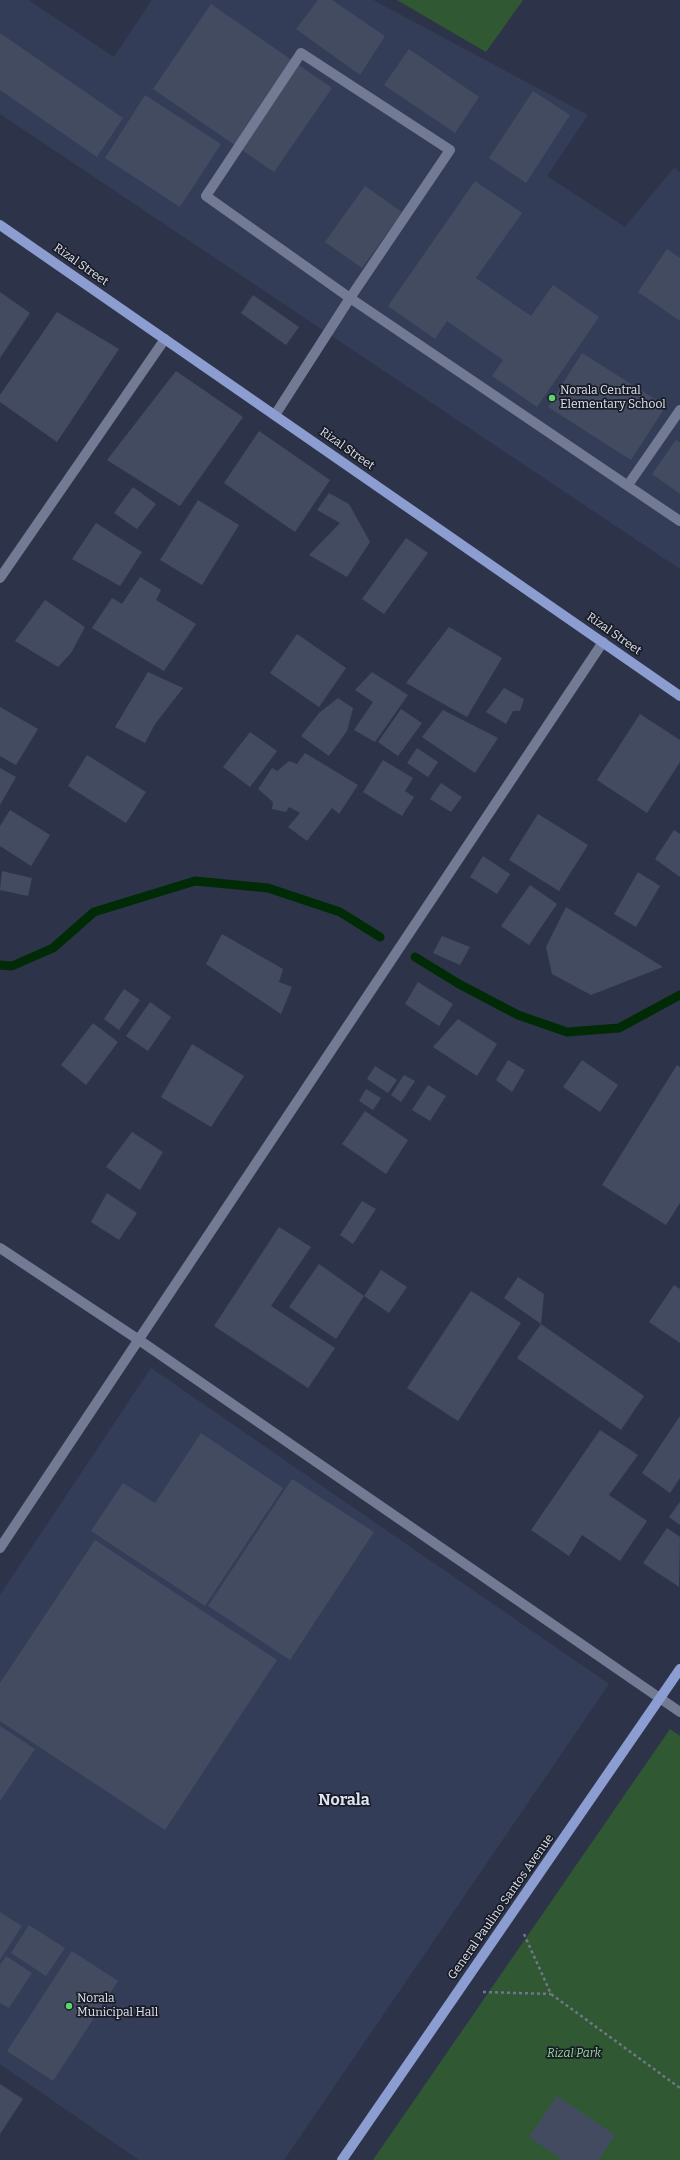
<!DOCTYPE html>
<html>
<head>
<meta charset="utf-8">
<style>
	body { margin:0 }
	canvas { display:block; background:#2d3449 }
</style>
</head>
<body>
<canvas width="680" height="2160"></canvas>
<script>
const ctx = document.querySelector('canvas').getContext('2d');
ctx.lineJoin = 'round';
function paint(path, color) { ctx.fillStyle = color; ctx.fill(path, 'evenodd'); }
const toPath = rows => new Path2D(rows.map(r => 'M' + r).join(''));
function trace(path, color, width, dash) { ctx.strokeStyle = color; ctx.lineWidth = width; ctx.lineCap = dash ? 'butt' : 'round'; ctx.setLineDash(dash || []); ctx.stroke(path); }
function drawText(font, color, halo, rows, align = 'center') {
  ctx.font = font + ' Bitter,serif'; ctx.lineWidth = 3.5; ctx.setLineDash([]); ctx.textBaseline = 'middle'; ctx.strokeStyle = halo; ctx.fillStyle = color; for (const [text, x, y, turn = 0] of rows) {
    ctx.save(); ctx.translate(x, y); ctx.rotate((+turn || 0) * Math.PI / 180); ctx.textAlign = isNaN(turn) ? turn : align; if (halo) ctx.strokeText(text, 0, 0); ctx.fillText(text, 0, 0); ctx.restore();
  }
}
const built = toPath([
	[0,0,28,0,114,57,152,0,373,0,588,115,547,176,625,227,674,168,680,172,680,569,0,114],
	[151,1368,609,1684,284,2160,139,2160,0,2064,0,1595]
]);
const green = toPath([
	[397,0,523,0,486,52],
	[670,1729,680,1736,680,2160,373,2160]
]);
const stream = toPath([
	[415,957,459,984,518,1015,567,1032,619,1028,680,995],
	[0,965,12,966,53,948,94,912,195,881,268,888,340,912,380,937]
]);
const building = toPath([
	[318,0,332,0,385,36,360,75,296,29],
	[211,4,332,88,274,172,153,89],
	[0,33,123,118,97,157,0,90],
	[409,49,479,97,455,133,384,85],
	[533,91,570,115,526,183,489,158],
	[145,95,221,144,180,207,105,158],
	[475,181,522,213,476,278,531,316,553,285,599,317,537,407,492,376,503,360,447,321,435,339,388,306],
	[365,186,402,212,362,268,325,242],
	[667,249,680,258,680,321,638,292],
	[0,292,30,313,0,358],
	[253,295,299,327,286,345,241,313],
	[57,312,119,349,57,442,0,402,0,395],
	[582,353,666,406,631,460,548,407],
	[176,371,243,417,180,506,107,460],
	[259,431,330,480,295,532,224,483],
	[676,440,680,443,680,494,652,474],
	[133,487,156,504,137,529,114,513],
	[329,493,349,504,370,542,347,577,309,555,340,523,317,510],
	[198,500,239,525,202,585,160,560],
	[96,523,142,552,120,586,72,559],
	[406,538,428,553,384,614,362,599],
	[140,577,161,590,156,600,196,624,164,671,92,628,112,598,122,604],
	[45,600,85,627,71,653,58,667,15,641],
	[449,627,502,658,467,717,406,683],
	[297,634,346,668,319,707,270,673],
	[148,672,183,688,155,724,145,743,115,727],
	[372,672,408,695,375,742,354,730,373,702,355,690],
	[504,688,524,699,520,711,513,711,506,724,486,712],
	[338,698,353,708,347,731,329,756,301,736,319,713],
	[0,707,38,729,16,765,0,756],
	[401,709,422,723,398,756,378,742],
	[443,710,498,738,475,773,422,737],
	[640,714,680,740,680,762,647,813,597,780],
	[250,732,277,751,250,787,223,767],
	[417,748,438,762,428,777,407,763],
	[305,753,358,785,339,814,332,808,307,841,288,827,300,813,289,807,286,812,272,809,273,802,258,789,272,768,277,771,289,761,297,764],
	[87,755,146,792,126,823,68,786],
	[383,760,413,778,405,791,414,797,402,816,363,792],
	[0,768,16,777,0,805],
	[441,783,462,797,451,812,430,799],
	[10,810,50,835,31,866,0,846,0,826],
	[538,814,588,845,559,891,509,860],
	[674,830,680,834,680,877,655,859],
	[483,856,510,874,497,894,470,877],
	[2,871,32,878,28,896,0,890],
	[638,872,660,886,636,927,614,914],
	[530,885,557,904,529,945,501,926],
	[566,907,663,967,591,995,552,974,546,947],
	[222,934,283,969,279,982,292,987,281,1014,206,964],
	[442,936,470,947,460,965,433,953],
	[418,982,453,1004,439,1026,405,1004],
	[124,989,140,1000,119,1030,104,1019],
	[150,1002,171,1017,148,1051,126,1036],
	[458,1019,497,1044,477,1076,433,1047],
	[93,1023,118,1042,86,1085,61,1065],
	[192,1044,244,1076,211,1127,161,1097],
	[508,1060,525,1070,512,1092,496,1080],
	[582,1060,618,1085,600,1112,563,1087],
	[677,1065,680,1067,680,1203,666,1225,602,1185],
	[375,1066,397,1080,388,1093,367,1079],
	[404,1075,415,1081,401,1102,391,1095],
	[428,1085,446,1096,430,1121,412,1110],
	[366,1089,381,1098,373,1110,359,1101],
	[365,1111,408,1140,386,1174,342,1144],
	[132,1132,163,1152,140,1190,106,1167],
	[107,1193,137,1213,119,1240,91,1222],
	[362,1201,376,1209,353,1244,340,1235],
	[279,1227,311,1247,271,1306,335,1348,308,1388,214,1326],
	[319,1264,364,1296,336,1339,289,1307],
	[381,1270,407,1287,389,1313,364,1296],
	[518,1277,544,1294,541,1324,504,1298],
	[674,1285,680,1289,680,1343,649,1322],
	[471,1291,521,1323,458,1421,407,1388],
	[541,1324,644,1396,621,1430,517,1358],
	[680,1416,680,1478,670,1493,642,1473],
	[600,1430,638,1455,609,1495,647,1521,620,1561,582,1535,569,1556,531,1530],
	[201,1433,283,1488,205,1606,91,1531,123,1483,155,1503],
	[292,1479,374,1532,290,1660,208,1606],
	[680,1502,680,1525,669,1517],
	[667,1528,680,1537,679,1587,643,1563],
	[95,1540,277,1660,165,1830,0,1721,0,1683],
	[0,1726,35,1749,0,1801],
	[0,1912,22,1926,0,1960],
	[29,1925,65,1948,46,1976,11,1953],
	[72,1951,118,1981,53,2081,7,2051],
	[6,1956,32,1973,9,2008,0,2003,0,1965],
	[0,2084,23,2099,0,2134],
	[557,2096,615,2135,599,2160,563,2160,529,2137]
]);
const path = toPath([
	[524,1934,551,1994,680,2088],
	[483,1992,551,1994]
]);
const minor = toPath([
	[275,415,350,298,450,150,301,53,206,196,350,298,680,521],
	[628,485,680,410],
	[0,578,165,339],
	[0,1248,139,1340,680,1712],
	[0,1548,603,642]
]);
const major = toPath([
	[0,225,680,696],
	[342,2160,680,1669]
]);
const markers = [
	[552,398,4,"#5dd56c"],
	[69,2006,4,"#5dd56c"]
];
const streetNames = [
	["Rizal Street",81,265,35],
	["Rizal Street",347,449,35],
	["Rizal Street",614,634,35],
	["General Paulino Santos Avenue",501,1907,-55]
];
const poiNames = [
	["Norala Central",560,391],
	["Elementary School",560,405],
	["Norala",77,1999],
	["Municipal Hall",77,2013]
];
const parkNames = [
	["Rizal Park",574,2054]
];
const districtNames = [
	["Norala",344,1801]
];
paint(built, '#343d58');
paint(green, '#2f5833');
trace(stream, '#002b06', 9);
paint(building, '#434b61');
trace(path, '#717789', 2.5, [3, 3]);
trace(minor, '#727b93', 10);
trace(major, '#8b9dd1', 10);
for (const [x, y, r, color] of markers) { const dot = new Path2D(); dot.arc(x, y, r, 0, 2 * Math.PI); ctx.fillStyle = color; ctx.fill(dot); trace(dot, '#191c26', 1.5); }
drawText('12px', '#dfe4f1', '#191c26', streetNames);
drawText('12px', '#dfe4f1', '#191c26', poiNames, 'left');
drawText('italic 12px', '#96d89a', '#191c26', parkNames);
drawText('bold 16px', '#dfe4f1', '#191c26', districtNames);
</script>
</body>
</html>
